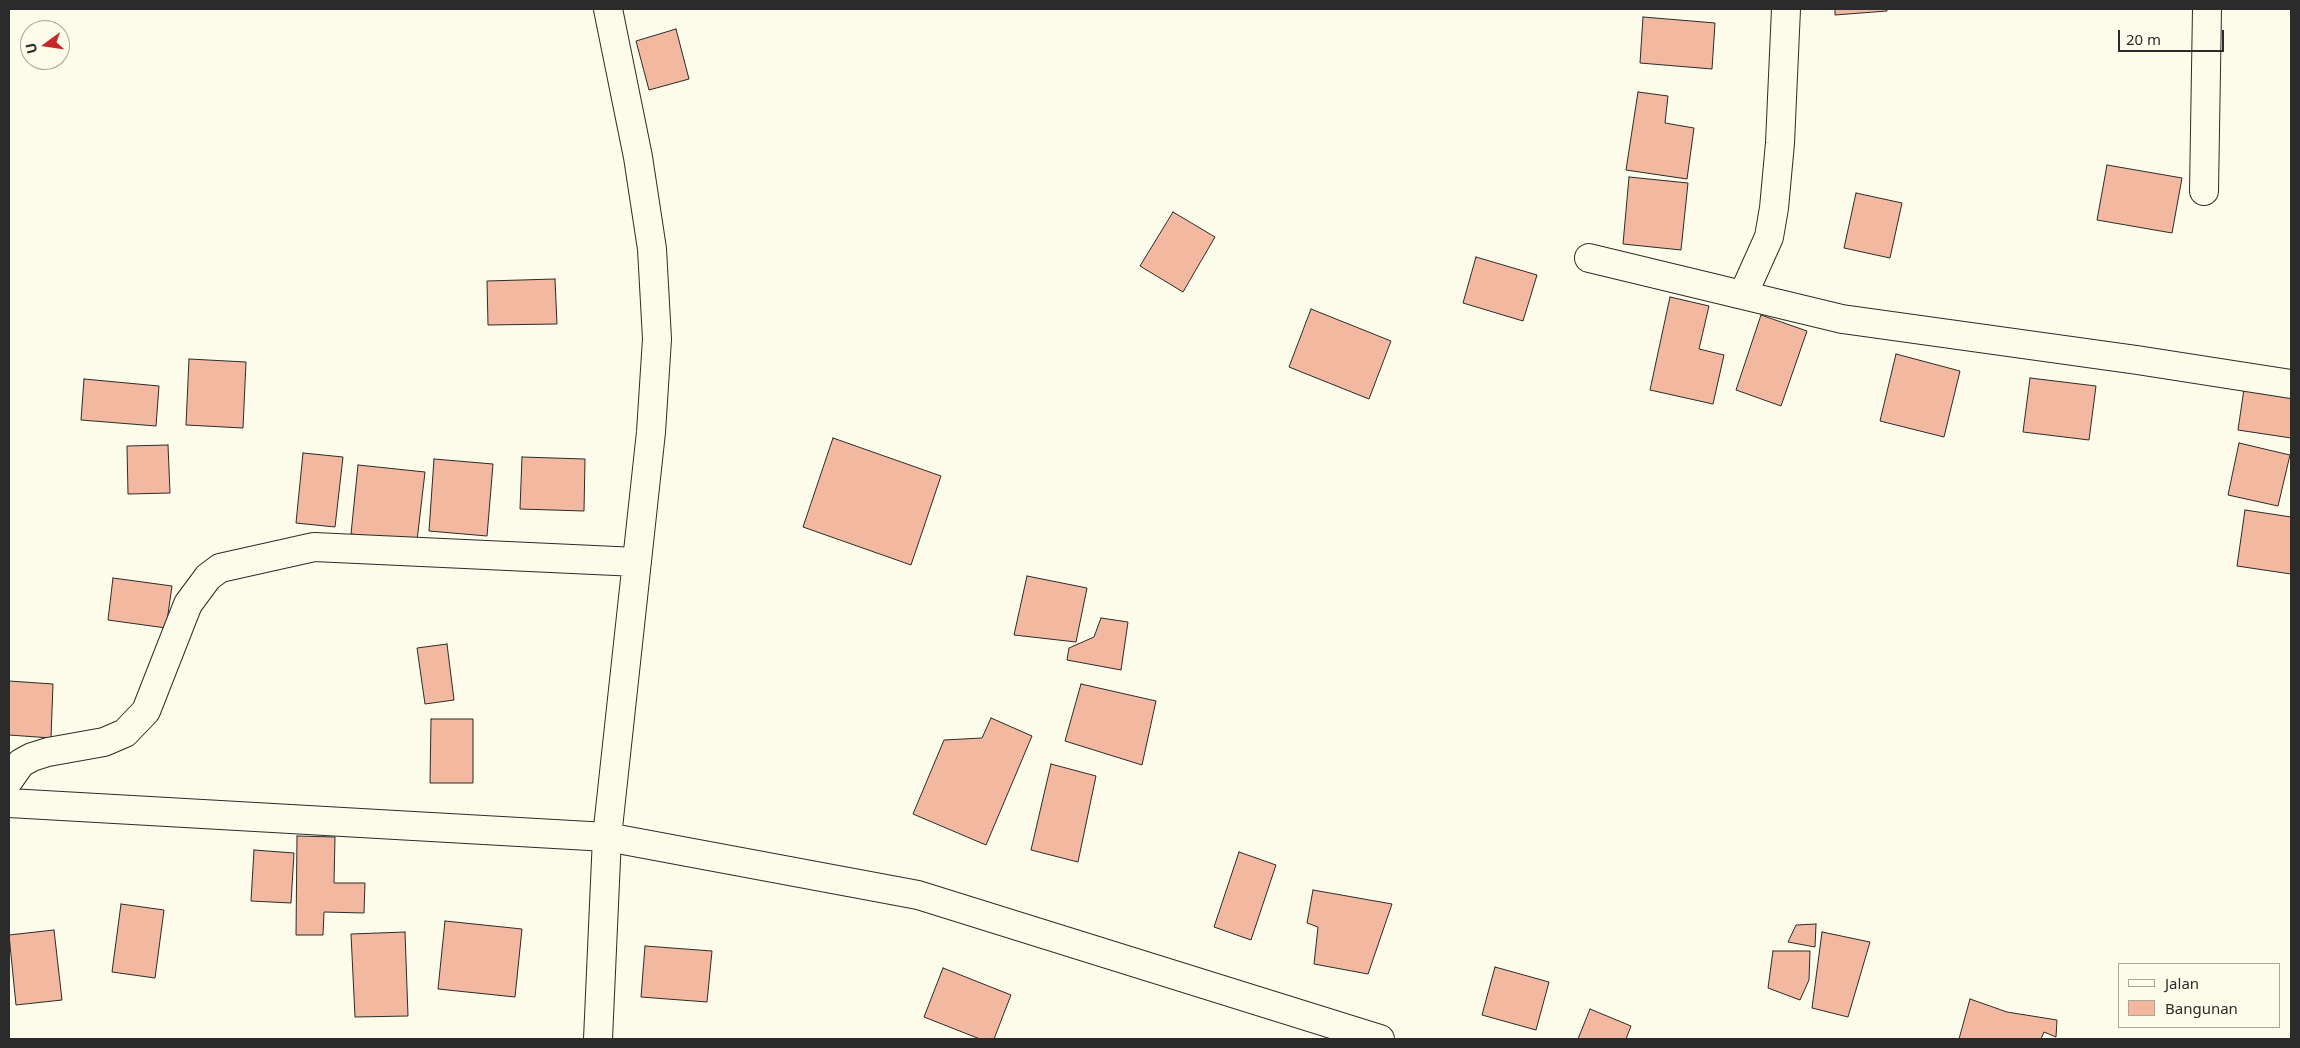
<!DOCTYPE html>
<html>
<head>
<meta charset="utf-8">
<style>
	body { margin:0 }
	#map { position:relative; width:2300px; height:1048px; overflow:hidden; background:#fdfbea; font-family:"Noto Sans",sans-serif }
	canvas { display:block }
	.frame { position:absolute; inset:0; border:10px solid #2b2b2b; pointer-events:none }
	.legend { position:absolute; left:2118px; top:963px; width:162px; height:65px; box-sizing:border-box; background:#fdfbea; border:1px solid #a9a89e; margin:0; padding:6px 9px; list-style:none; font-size:15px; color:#2b2b2b }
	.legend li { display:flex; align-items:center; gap:10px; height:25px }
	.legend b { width:25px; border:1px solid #a9a89e }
	.north { position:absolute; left:20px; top:20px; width:50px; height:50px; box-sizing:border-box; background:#fdfbea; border:1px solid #a9a89e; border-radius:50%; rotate:256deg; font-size:14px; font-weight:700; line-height:20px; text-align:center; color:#2b2b2b }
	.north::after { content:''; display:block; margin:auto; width:18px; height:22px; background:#c62828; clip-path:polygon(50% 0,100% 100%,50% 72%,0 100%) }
	.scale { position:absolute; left:2118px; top:30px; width:106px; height:22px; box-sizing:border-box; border:2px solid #2b2b2b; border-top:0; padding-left:6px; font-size:15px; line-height:18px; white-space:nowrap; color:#2b2b2b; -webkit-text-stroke:4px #fdfbea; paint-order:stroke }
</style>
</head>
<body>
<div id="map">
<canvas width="2300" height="1048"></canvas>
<div class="frame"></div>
<ul class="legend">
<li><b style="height:6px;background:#fdfbea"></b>Jalan</li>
<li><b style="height:14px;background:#f2b8a0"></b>Bangunan</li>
</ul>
<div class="north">U</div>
<div class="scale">20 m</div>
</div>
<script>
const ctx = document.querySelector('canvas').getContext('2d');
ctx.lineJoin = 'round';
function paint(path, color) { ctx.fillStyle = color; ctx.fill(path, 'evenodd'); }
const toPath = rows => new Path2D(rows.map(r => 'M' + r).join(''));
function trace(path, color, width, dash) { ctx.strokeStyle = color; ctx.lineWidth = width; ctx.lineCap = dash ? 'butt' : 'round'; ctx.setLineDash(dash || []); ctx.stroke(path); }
const building = toPath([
	[1835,9,1887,9,1887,11,1835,15,1835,9],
	[1643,17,1715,23,1712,69,1640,63,1643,17],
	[676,29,689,79,649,90,636,41,676,29],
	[1638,92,1668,96,1665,123,1694,128,1687,179,1626,170,1638,92],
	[2107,165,2182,178,2172,233,2097,220,2107,165],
	[1629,177,1688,183,1681,250,1623,244,1629,177],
	[1856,193,1902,203,1890,258,1844,248,1856,193],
	[1173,212,1215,237,1183,292,1140,266,1173,212],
	[1476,257,1537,275,1523,321,1463,303,1476,257],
	[555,279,557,324,488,325,487,281,555,279],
	[1670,297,1709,306,1699,349,1724,355,1713,404,1650,390,1670,297],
	[1311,309,1391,341,1369,399,1289,367,1311,309],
	[1761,315,1807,331,1781,406,1736,390,1761,315],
	[1896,354,1960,371,1944,437,1880,421,1896,354],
	[189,359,246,362,243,428,186,425,189,359],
	[2030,378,2096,386,2089,440,2023,432,2030,378],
	[84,379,159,386,156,426,81,420,84,379],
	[2244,389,2291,396,2291,438,2238,430,2244,389],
	[833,438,941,476,911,565,803,527,833,438],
	[2239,443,2290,455,2278,506,2228,495,2239,443],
	[168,445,170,493,128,494,127,446,168,445],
	[303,453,343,457,335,527,296,523,303,453],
	[522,457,585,459,584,511,520,509,522,457],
	[434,459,493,464,487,536,429,531,434,459],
	[358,465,425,472,417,541,351,534,358,465],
	[2245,510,2291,517,2291,574,2237,566,2245,510],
	[1027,576,1087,588,1076,642,1014,635,1027,576],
	[113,578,172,586,166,628,108,620,113,578],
	[1101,618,1128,622,1121,670,1067,660,1069,648,1094,637,1101,618],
	[447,644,454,700,425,704,417,648,447,644],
	[9,681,53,684,51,738,9,735,9,681],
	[1081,684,1156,701,1142,765,1065,741,1081,684],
	[991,718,1032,736,986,845,913,814,944,740,982,738,991,718],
	[431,719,473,719,473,783,430,783,431,719],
	[1051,764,1096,776,1078,862,1031,850,1051,764],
	[297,836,335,837,334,883,365,883,364,913,324,912,323,935,296,935,297,836],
	[254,850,294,853,291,903,251,901,254,850],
	[1239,852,1276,865,1251,940,1214,927,1239,852],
	[1313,890,1392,904,1368,974,1314,964,1318,927,1307,923,1313,890],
	[121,904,164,910,155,978,112,972,121,904],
	[445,921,522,929,515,997,438,989,445,921],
	[1816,924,1815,947,1788,942,1796,925,1816,924],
	[54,930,62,1000,16,1005,9,935,54,930],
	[405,932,408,1016,355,1017,351,934,405,932],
	[1822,932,1870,942,1848,1017,1812,1008,1822,932],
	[645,946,712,951,707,1002,641,997,645,946],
	[1773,951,1810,951,1809,980,1800,1000,1768,988,1773,951],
	[1495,967,1549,982,1536,1030,1482,1015,1495,967],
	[943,968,1011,995,994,1039,980,1039,924,1017,943,968],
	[1970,999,2007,1012,2057,1020,2056,1037,2044,1032,2041,1039,1959,1039,1970,999],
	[1590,1009,1631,1026,1626,1039,1578,1039,1590,1009]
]);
const street = toPath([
	[2204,191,2207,9],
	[1589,258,1842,319,2137,360,2291,384],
	[1743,295,1769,237,1774,208,1780,143,1786,9],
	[9,780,21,763,32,757,48,752,104,742,125,733,146,711,188,604,208,577,220,568,314,547,637,562],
	[9,803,607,837,918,895,1380,1039],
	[598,1039,607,837,651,432,657,339,652,249,638,157,608,9]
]);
paint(building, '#f2b8a0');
trace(building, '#2b2b2b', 1);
trace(street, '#2b2b2b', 30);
trace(street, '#fdfbea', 28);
</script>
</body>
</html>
